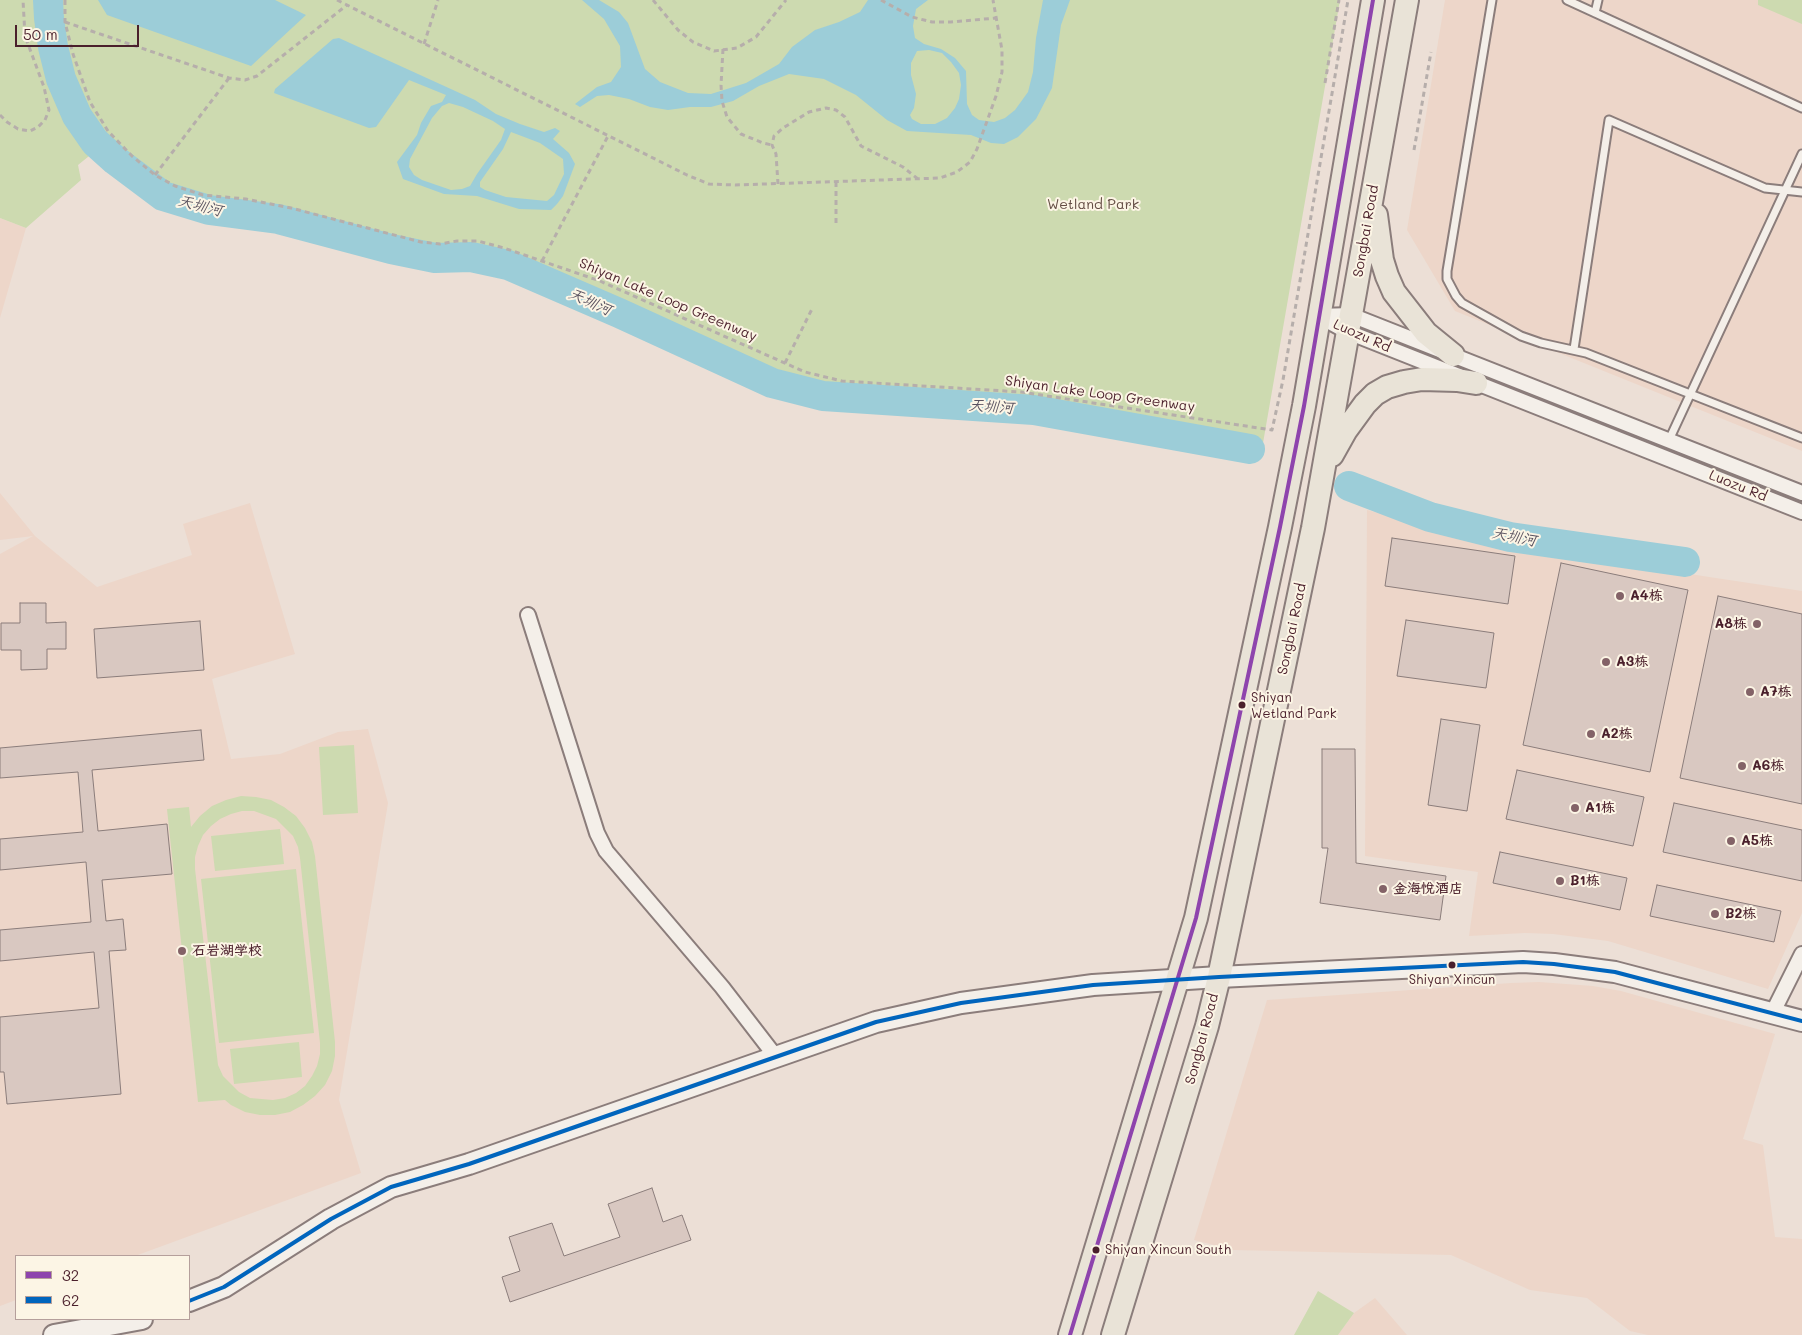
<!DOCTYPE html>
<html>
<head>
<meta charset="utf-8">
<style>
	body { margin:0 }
	#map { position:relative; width:1802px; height:1335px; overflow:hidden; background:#ecdfd6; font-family:Mali,sans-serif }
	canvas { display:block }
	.legend { position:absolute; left:15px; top:1255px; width:175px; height:65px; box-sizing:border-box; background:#fcf5e5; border:1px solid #b59f9b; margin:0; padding:6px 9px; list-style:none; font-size:15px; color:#4a1f2b }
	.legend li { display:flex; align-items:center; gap:10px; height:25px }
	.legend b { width:25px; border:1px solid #b59f9b }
	.scale { position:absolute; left:15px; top:25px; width:124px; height:22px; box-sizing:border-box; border:2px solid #4a1f2b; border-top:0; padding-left:6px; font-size:15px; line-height:18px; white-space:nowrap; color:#4a1f2b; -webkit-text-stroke:4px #fcf5e5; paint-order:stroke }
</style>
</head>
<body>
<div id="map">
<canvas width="1802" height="1335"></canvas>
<ul class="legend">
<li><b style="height:6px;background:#8e44ad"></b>32</li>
<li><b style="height:6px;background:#0065bd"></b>62</li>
</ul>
<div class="scale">50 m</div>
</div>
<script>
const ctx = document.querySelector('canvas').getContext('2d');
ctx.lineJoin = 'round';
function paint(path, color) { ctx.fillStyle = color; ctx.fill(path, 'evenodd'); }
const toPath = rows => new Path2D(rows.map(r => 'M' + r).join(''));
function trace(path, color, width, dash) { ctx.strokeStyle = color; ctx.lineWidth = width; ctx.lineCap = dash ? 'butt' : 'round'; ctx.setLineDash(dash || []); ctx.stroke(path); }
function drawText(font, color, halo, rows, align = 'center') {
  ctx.font = font + ' Mali,"LXGW WenKai TC",sans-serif'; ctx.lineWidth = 4; ctx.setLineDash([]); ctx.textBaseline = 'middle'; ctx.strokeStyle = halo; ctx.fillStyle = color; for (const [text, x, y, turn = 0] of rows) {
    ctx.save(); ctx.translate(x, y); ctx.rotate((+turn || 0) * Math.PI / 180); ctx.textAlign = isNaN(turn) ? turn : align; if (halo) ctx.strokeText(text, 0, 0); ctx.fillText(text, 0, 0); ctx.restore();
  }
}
const built = toPath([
	[1445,0,1802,0,1802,451,1455,311,1407,230],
	[0,218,26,228,0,318],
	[0,493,35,536,97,587,192,555,183,524,250,503,295,654,212,679,231,759,280,754,338,732,368,729,388,803,339,1100,361,1173,135,1256,16,1256,16,1300,0,1306,0,554,33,536,0,540],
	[1367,510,1524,549,1802,591,1802,913,1768,989,1608,941,1553,934,1525,933,1469,936,1478,872,1365,856],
	[1539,982,1593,986,1621,991,1775,1034,1743,1139,1763,1145,1775,1237,1802,1239,1802,1335,1648,1335,1630,1331,1587,1298,1530,1290,1451,1255,1233,1250,1194,1240,1267,1000,1511,983],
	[1375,1298,1407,1335,1338,1335,1354,1313]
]);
const green = toPath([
	[0,0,1340,0,1263,443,1033,404,822,389,771,378,620,305,499,255,463,249,429,251,377,242,277,213,240,206,210,204,165,190,127,164,104,144,78,165,81,180,26,228,0,218],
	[1758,0,1802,0,1802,24,1758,5],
	[354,745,358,813,323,815,319,747],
	[241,796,256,797,271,800,284,807,296,816,305,828,312,842,315,856,335,1042,335,1056,332,1071,325,1085,315,1096,303,1105,290,1112,275,1115,260,1115,245,1112,231,1105,225,1100,198,1102,167,809,189,807,191,827,200,816,212,806,226,800],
	[242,811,254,811,276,819,293,836,298,847,300,858,320,1043,320,1054,317,1066,312,1076,305,1086,296,1093,285,1098,273,1100,250,1098,239,1092,223,1076,218,1065,195,869,195,857,198,846,203,835,211,826,220,819,231,814],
	[280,829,284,864,215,871,211,836],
	[296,869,314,1033,219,1043,201,879],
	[299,1042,302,1077,234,1084,230,1049],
	[1318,1291,1354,1313,1338,1335,1294,1335]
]);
const water = toPath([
	[98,0,275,0,306,15,251,66,107,15],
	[582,0,599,0,619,12,628,23,645,69,660,82,688,93,711,94,746,83,779,64,792,47,815,30,839,22,860,12,868,0,928,0,916,9,913,26,915,38,924,44,941,49,955,58,966,71,967,104,972,115,979,120,994,122,1005,118,1015,110,1028,92,1033,72,1036,38,1043,0,1070,0,1061,25,1052,88,1036,119,1018,137,1004,144,991,143,971,135,907,131,887,120,856,95,824,79,789,74,759,86,733,101,711,107,690,107,668,110,650,107,629,99,609,95,597,96,580,107,575,104,597,87,611,82,621,67,620,46,604,19],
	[929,50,942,53,951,62,959,73,961,85,959,99,955,108,947,118,935,124,921,124,912,119,910,115,914,108,916,94,911,75,911,63,917,51],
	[339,38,475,100,496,114,520,124,544,132,555,128,560,131,553,139,569,153,575,164,563,196,557,204,551,210,519,209,477,196,444,194,403,179,397,162,417,135,421,123,431,106,442,102,446,95,409,80,376,127,369,128,274,93,275,89,333,39],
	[449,103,463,107,493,121,505,129,501,140,477,174,470,186,462,189,451,190,422,180,414,175,409,167,410,159,432,118,442,106],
	[511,132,540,143,563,159,564,174,554,195,547,201,506,197,485,190,480,187,480,182,503,149]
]);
const river = toPath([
	[48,0,49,18,53,47,61,79,77,116,95,142,115,160,163,196,209,210,278,219,391,249,435,258,471,257,508,265,619,313,772,383,823,396,1034,410,1250,449],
	[1349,486,1430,517,1510,537,1685,562]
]);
const building = toPath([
	[1392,538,1515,556,1508,604,1385,586,1392,538],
	[1561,563,1688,590,1650,772,1523,745,1561,563],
	[1718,596,1802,614,1802,804,1680,778,1718,596],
	[20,603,46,603,46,623,66,622,66,649,47,649,47,669,21,670,21,650,1,650,1,623,20,623,20,603],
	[1406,620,1494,633,1486,688,1397,676,1406,620],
	[200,621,204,670,97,678,94,629,200,621],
	[1441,719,1480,725,1467,811,1428,805,1441,719],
	[201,730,204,760,92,770,98,831,167,824,172,874,102,880,106,921,123,919,126,950,109,951,121,1094,7,1104,4,1072,0,1072,0,1017,99,1008,94,952,0,961,0,930,91,922,86,862,0,870,0,839,83,832,78,772,0,778,0,748,201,730],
	[1322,749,1355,749,1356,863,1446,876,1440,920,1320,903,1328,848,1322,848,1322,749],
	[1517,770,1644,797,1633,846,1506,819,1517,770],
	[1674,803,1802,830,1802,881,1663,852,1674,803],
	[1500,852,1627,878,1620,910,1493,883,1500,852],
	[1657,885,1781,911,1774,942,1650,916,1657,885],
	[652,1188,663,1222,682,1215,691,1240,510,1302,502,1277,520,1271,509,1237,552,1223,564,1256,620,1237,608,1204,652,1188]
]);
const path = toPath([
	[65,0,65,22,73,54,90,102,108,131,132,156,155,175,175,186,203,195,246,199,291,208,421,242,440,244,457,241,478,241,504,248,600,281,805,372,842,381,1021,392,1272,430,1283,380,1348,0],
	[337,0,687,175,709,184,735,185,940,178,957,172,970,162,977,149,996,96,1002,72,1002,50,993,0],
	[653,0,678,30,693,42,714,51,737,48,756,37,786,0],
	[881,0,912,17,932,22,951,22,996,18],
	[65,22,229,78,245,80,257,76,347,5],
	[424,44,438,0],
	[723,49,721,85,722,101,727,117,741,134,763,143,772,145],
	[1325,83,1339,0],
	[0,115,7,122,18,129,30,131,38,127,45,120,49,110,44,87,25,36,23,0],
	[1414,150,1431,52],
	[155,175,229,78],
	[836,182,836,224],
	[778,184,776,154,772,145,774,136,783,128,809,112,826,108,836,110,845,117,861,146,903,167,918,179],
	[542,261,608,136],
	[785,363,812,309]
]);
const lane = toPath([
	[1492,0,1447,271,1447,279,1456,296,1462,303,1521,336,1541,343,1586,353,1802,438],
	[1567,0,1802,108],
	[1595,13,1598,0],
	[1574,349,1609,120,1765,188,1802,192],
	[1669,440,1802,154]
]);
const street = toPath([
	[1319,316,1348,332,1802,512],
	[1319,316,1351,315,1802,493],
	[528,615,597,833,606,851,722,987,776,1057],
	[1772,1014,1802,954]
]);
const secondary = toPath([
	[189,1301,224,1287,331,1219,391,1187,469,1164,876,1022,961,1003,1093,985,1219,977,1523,962,1554,964,1615,972,1802,1021],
	[54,1335,142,1319]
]);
const primary = toPath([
	[1376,215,1382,260,1387,276,1394,292,1426,333,1453,355],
	[1332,455,1346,430,1365,404,1375,394,1387,387,1404,382,1422,379,1457,380,1476,383],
	[1070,1335,1196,918,1280,527,1304,406,1373,0],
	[1113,1335,1207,1026,1219,977,1313,528,1407,0]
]);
const bus1 = toPath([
	[1070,1335,1196,918,1280,527,1304,406,1373,0]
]);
const bus2 = toPath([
	[189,1301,224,1287,331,1219,391,1187,469,1164,876,1022,961,1003,1093,985,1219,977,1523,962,1554,964,1615,972,1802,1021]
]);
const markers = [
	[1620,596,5,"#836267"],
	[1757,624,5,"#836267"],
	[1606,662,5,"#836267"],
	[1750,692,5,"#836267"],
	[1242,705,4.5,"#4a1f2b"],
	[1591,734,5,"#836267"],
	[1742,766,5,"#836267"],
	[1575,808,5,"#836267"],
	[1731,841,5,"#836267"],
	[1560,881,5,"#836267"],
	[1383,889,5,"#836267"],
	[1715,914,5,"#836267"],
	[182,951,5,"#836267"],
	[1452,965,4.5,"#4a1f2b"],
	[1096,1250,4.5,"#4a1f2b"]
];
const busNames = [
	["Shiyan",1251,698],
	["Wetland Park",1251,714],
	["Shiyan Xincun",1452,980,"center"],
	["Shiyan Xincun South",1105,1250]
];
const parkNames = [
	["Wetland Park",1093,205]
];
const streetNames = [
	["Songbai Road",1366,231,-80],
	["Shiyan Lake Loop Greenway",668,300,23],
	["Luozu Rd",1362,336,24],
	["Shiyan Lake Loop Greenway",1100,394,8],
	["Luozu Rd",1738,486,22],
	["Songbai Road",1292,629,-78],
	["Songbai Road",1202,1039,-75]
];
const poiNames = [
	["A4栋",1630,596],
	["A8栋",1747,624,"right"],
	["A3栋",1616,662],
	["A7栋",1760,692],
	["A2栋",1601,734],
	["A6栋",1752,766],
	["A1栋",1585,808],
	["A5栋",1741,841],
	["B1栋",1570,881],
	["金海悦酒店",1393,889],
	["B2栋",1725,914],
	["石岩湖学校",192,951]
];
const waterNames = [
	["天圳河",200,206,14],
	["天圳河",590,302,24],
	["天圳河",991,407,4],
	["天圳河",1514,537,11]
];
paint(built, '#edd6c9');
paint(green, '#cddab0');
paint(water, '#9ccdd8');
trace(river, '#9ccdd8', 30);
paint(building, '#d9c8c1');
trace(building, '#8b7d7b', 1);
trace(lane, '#8b7d7b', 11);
trace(street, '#8b7d7b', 18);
trace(secondary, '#8b7d7b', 24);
trace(primary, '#8b7d7b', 26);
trace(path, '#b6aeab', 3, [5, 4]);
trace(lane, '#f4efe9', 7);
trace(street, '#f4efe9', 14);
trace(secondary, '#f4efe9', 20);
trace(primary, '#e9e3d7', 22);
trace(bus1, '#8e44ad', 4);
trace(bus2, '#0065bd', 4);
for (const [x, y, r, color] of markers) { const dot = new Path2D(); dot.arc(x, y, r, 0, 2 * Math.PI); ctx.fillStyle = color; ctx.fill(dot); trace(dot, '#fcf5e5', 2); }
drawText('13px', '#4a1f2b', '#fcf5e5', busNames, 'left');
drawText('14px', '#644d44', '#fcf5e5', parkNames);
drawText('14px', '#4a1f2b', '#fcf5e5', streetNames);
drawText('bold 14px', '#4a1f2b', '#fcf5e5', poiNames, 'left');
drawText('italic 15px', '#58515f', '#fcf5e5', waterNames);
</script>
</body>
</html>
